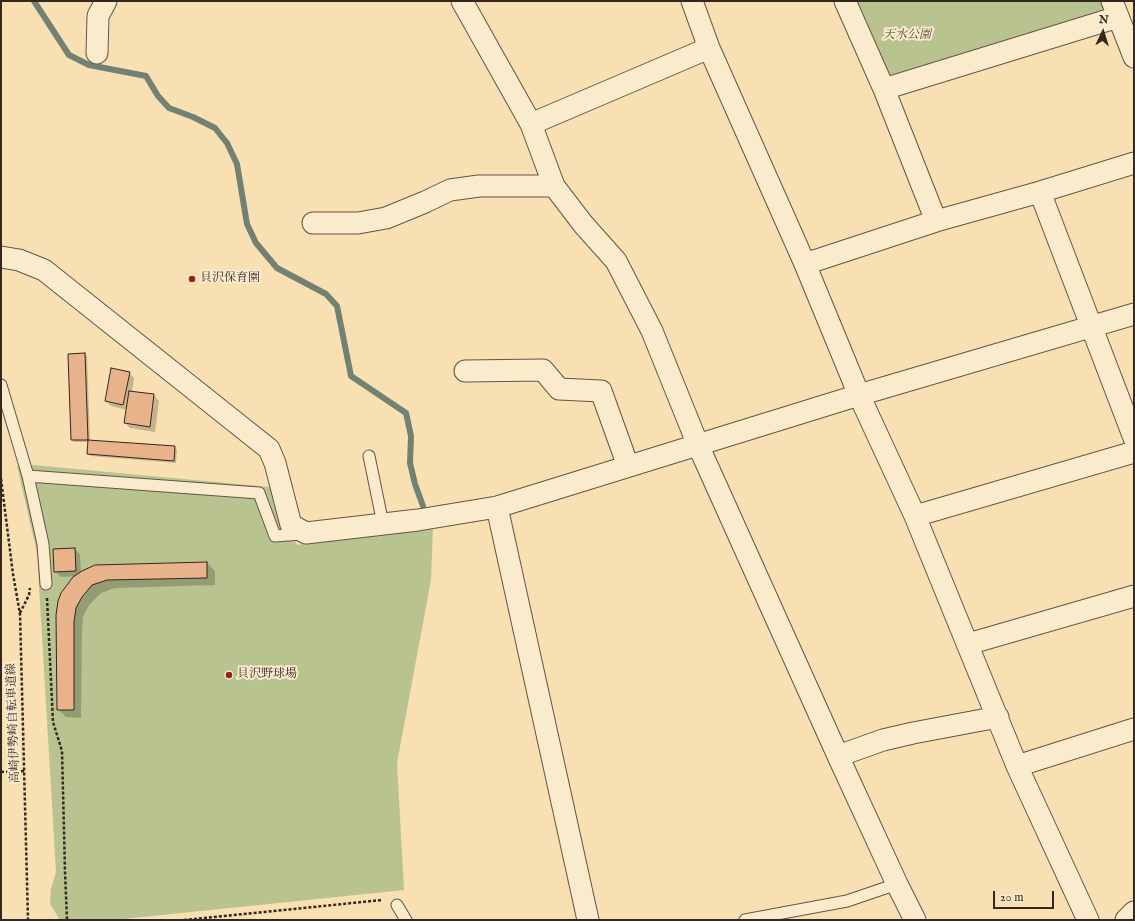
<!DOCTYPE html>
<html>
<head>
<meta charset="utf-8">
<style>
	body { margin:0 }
	#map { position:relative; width:1135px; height:921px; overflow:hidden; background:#f8e0b2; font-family:"IM FELL English",serif }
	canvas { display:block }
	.frame { position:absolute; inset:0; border:2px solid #342621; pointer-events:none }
	.north { position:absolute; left:1083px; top:12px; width:40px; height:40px; -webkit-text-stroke:3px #faebcd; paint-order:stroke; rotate:4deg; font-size:11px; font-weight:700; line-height:16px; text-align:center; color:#342621 }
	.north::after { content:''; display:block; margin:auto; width:14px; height:18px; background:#342621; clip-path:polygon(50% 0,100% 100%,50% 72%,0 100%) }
	.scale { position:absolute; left:993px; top:891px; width:61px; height:18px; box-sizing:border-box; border:2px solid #342621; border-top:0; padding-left:5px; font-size:12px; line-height:14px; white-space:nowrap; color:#342621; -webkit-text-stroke:3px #faebcd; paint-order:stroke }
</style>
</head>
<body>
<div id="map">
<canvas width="1135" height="921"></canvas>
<div class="frame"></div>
<div class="north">N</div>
<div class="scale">20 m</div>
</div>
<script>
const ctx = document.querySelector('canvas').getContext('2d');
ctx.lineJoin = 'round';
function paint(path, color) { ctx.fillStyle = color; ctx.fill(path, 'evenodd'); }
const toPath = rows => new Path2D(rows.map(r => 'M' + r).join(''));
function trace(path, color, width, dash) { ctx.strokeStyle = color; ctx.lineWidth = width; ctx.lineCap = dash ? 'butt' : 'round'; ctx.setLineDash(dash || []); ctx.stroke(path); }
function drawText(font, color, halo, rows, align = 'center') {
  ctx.font = font + ' "IM FELL English","Noto Serif JP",serif'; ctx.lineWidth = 4; ctx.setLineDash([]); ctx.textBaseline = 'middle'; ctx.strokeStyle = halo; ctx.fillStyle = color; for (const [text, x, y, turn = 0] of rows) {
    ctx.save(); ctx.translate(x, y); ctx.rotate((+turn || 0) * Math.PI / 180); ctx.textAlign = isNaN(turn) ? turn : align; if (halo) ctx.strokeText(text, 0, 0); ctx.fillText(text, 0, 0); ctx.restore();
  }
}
const green = toPath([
	[853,1,1103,1,1105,7,1100,14,894,77,883,72],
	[33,465,270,487,297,545,433,527,431,580,397,763,404,890,114,920,60,920,50,904,51,889,56,872,37,553,17,466]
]);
const shadow = toPath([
	[84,354,87,356,90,441,175,447,177,450,176,463,91,456,88,454,89,442,74,442,72,440],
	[129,373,134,378,132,392,154,395,159,401,155,432,130,428,125,423,127,410,111,406,106,401],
	[75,549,80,555,81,572,207,563,215,571,215,585,115,588,101,593,89,605,83,617,82,631,81,718,66,717,58,709,75,576,61,577,55,571]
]);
const stream = toPath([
	[34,1,69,55,89,65,146,76,158,96,169,108,193,117,215,128,227,143,237,164,247,224,256,243,277,268,326,294,337,306,351,376,406,413,411,436,410,463,415,484,423,506]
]);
const building = toPath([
	[85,353,88,440,71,440,68,354,85,353],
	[111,368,130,372,123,405,105,401,111,368],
	[129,391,154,394,150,427,124,423,129,391],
	[88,440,175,446,174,461,87,454,88,440],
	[75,548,76,571,54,572,53,549,75,548],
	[207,562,207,578,107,580,92,585,82,597,76,608,74,622,74,710,57,710,56,615,58,601,61,593,73,577,82,571,95,565,207,562]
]);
const path = toPath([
	[1,479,13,574,20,614,28,920],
	[47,598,53,722,62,751,65,871,67,920],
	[20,613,29,595,30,588],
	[1,772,24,771],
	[184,920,382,900]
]);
const lane = toPath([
	[1,385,28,476,43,544,46,584],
	[369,456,383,524],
	[28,476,259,493,275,536,301,534],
	[397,905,406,920],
	[745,920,847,901,897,884]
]);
const street = toPath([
	[462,1,531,124,554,186,583,224,616,261,652,331,698,445,838,756,897,884,915,920],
	[692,1,709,48,805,264,859,395,915,516,1017,766,1088,920],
	[845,1,884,89,936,221],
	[1112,1,1134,57],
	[97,53,98,16,106,1],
	[884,89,1118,17],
	[531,124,709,48],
	[1040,192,1134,438],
	[313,223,358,223,386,218,425,202,450,190,479,186,554,186],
	[1,257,19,260,44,270,269,449,275,463,291,525,306,533,418,520,497,507,859,395,1134,314],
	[805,264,936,221,1040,192,1134,163],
	[465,371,543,370,559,389,601,391,628,466],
	[497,507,588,920],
	[915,516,1134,452],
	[968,644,1134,596],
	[838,756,883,740,913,733,998,717],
	[1017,766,1134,729],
	[1126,920,1134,912]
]);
const markers = [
	[192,279,4,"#8f2418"],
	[229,675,4,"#8f2418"]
];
const parkNames = [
	["天水公園",907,36]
];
const poiNames = [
	["貝沢保育園",200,279],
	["貝沢野球場",237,675]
];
const streetNames = [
	["高崎伊勢崎自転車道線",14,723,-92]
];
paint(green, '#b8c390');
paint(shadow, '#0003');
trace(stream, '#738173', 6);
paint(building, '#e8b38a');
trace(building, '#342621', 1);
trace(lane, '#655445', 13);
trace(street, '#655445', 23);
trace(path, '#342621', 2.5, [3, 2]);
trace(lane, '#faebcd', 11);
trace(street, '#faebcd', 21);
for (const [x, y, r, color] of markers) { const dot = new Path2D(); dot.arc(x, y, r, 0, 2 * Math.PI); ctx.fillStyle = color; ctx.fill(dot); trace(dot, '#faebcd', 1.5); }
drawText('italic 12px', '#554d3d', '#faebcd', parkNames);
drawText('12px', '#342621', '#faebcd', poiNames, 'left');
drawText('12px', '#342621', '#faebcd', streetNames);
</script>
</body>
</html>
